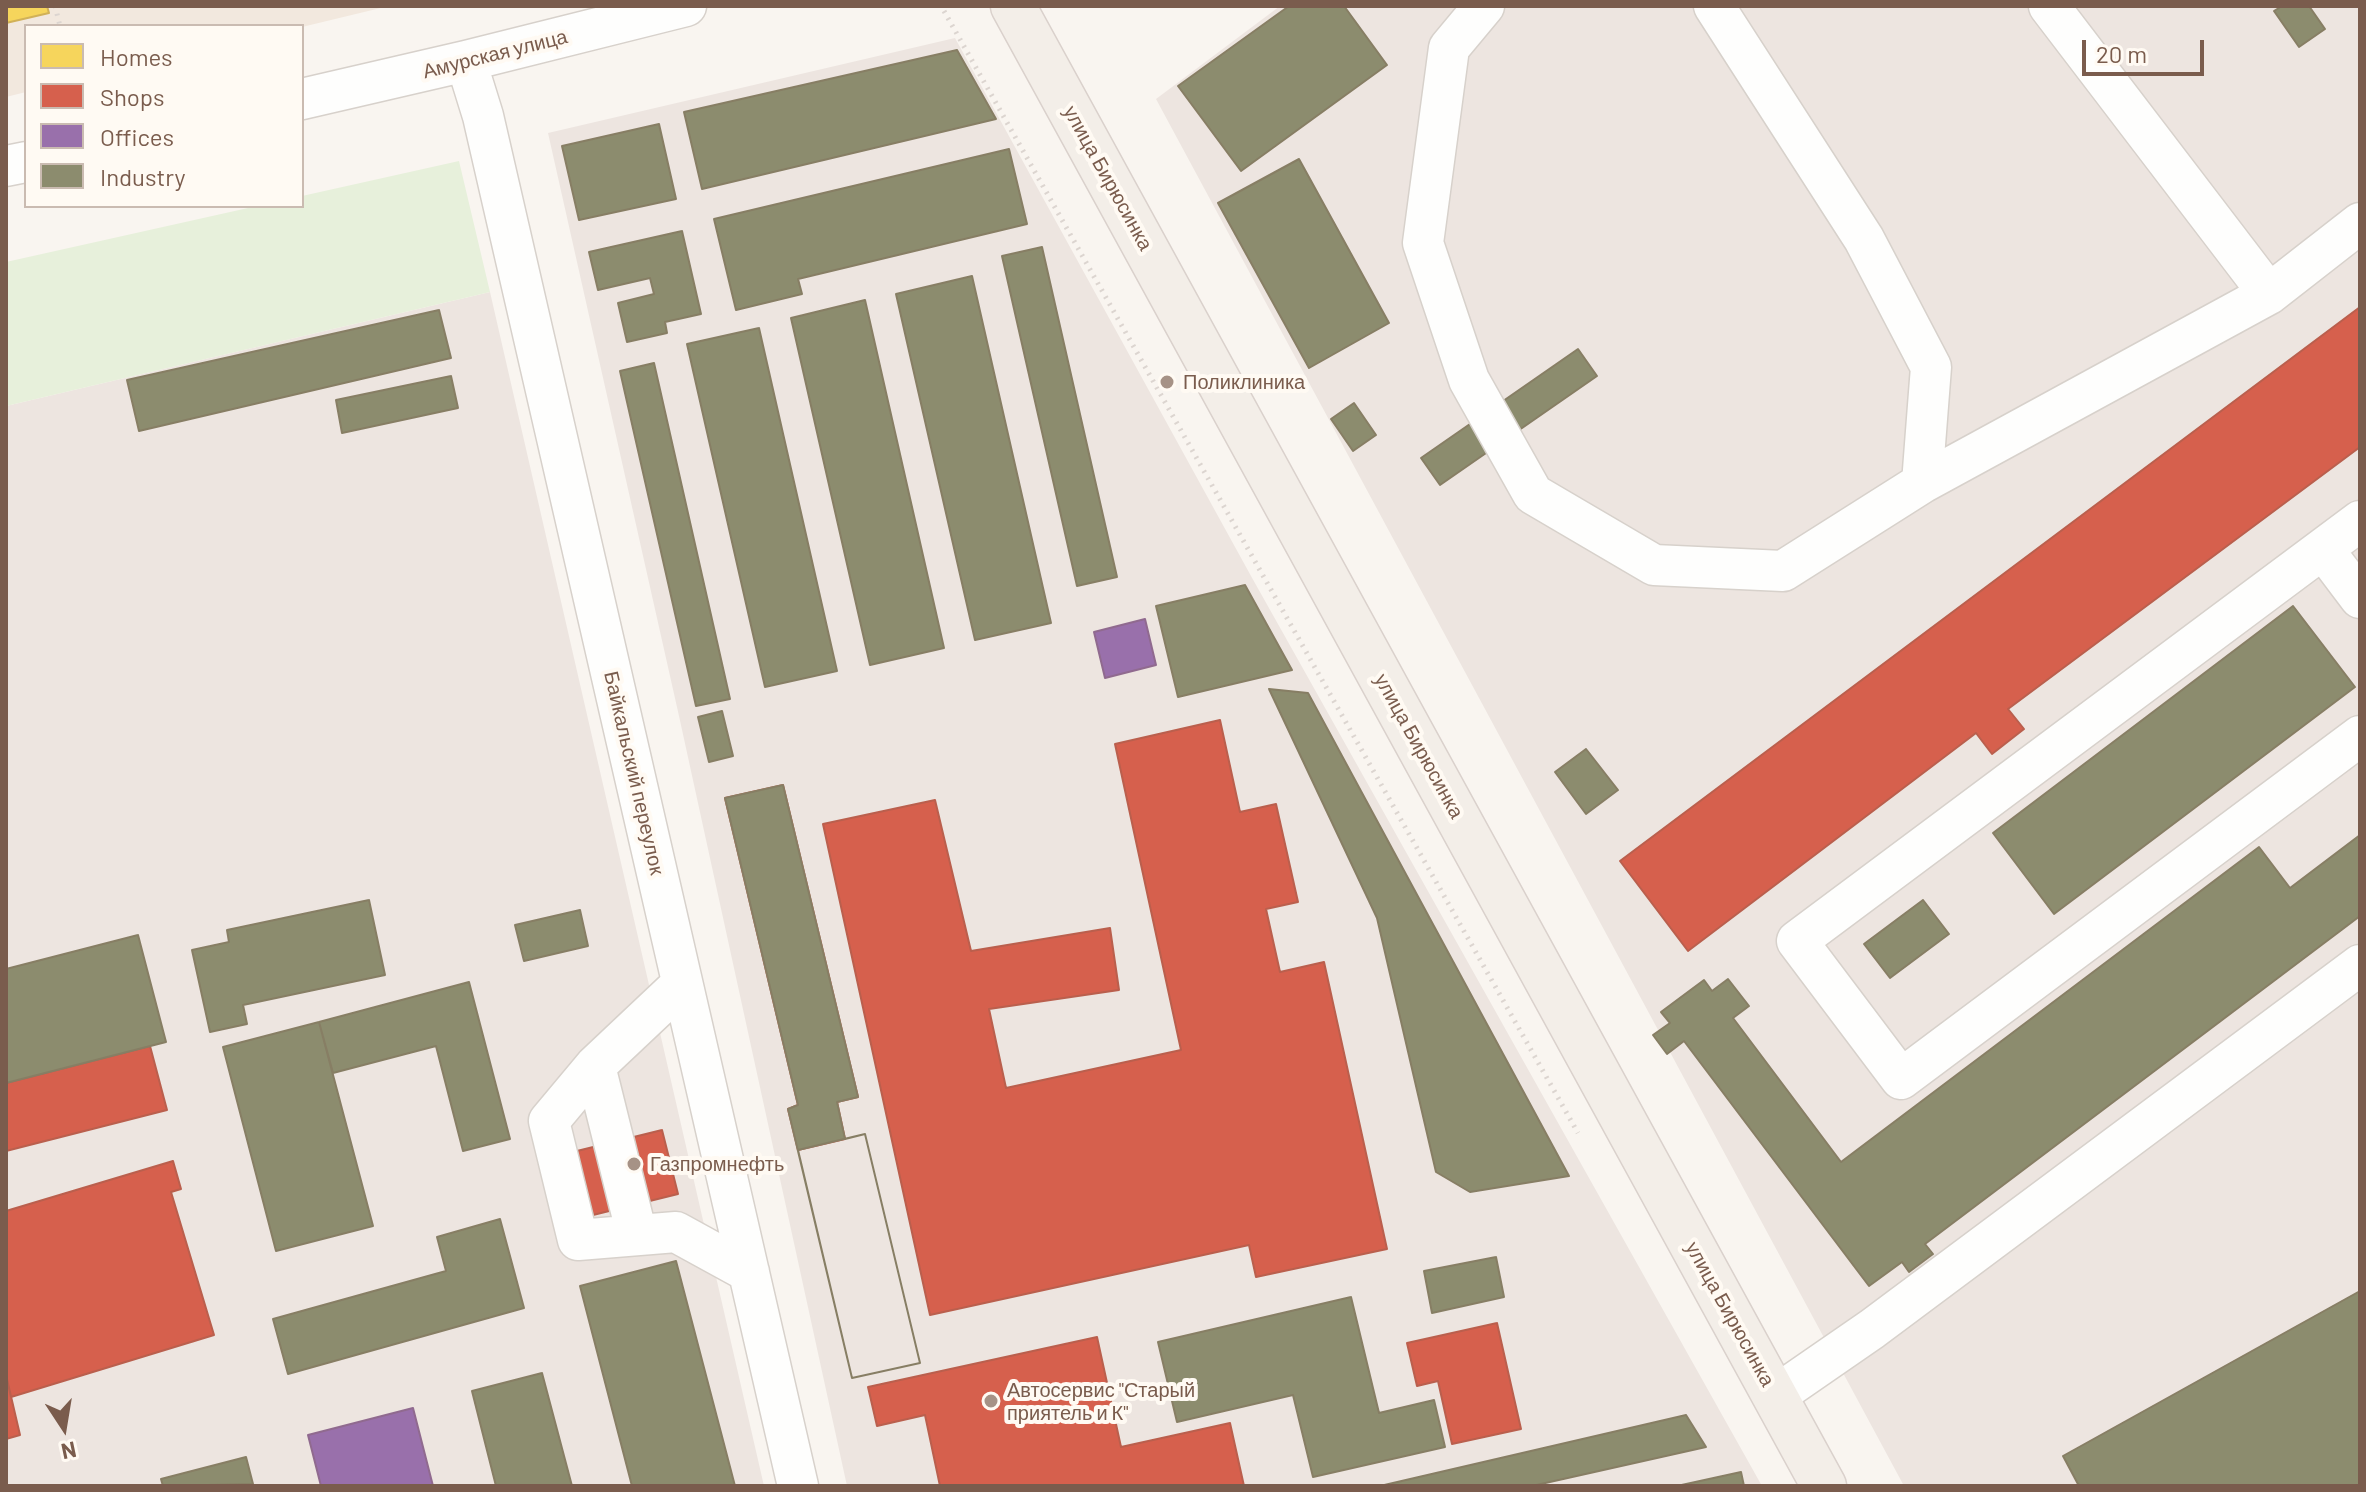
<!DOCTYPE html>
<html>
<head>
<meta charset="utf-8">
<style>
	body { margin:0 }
	#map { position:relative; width:2366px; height:1492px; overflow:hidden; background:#f9f5f0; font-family:Barlow,sans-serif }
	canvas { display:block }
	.frame { position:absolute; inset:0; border:8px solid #7a5c4d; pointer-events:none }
	.legend { position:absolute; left:24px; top:24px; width:280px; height:184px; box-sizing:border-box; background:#fffaf3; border:2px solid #cabbb1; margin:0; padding:10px 14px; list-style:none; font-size:24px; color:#7a5c4d }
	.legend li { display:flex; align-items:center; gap:16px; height:40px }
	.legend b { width:40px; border:2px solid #cabbb1 }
	.north { position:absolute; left:24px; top:1388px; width:80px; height:80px; -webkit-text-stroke:6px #fffaf3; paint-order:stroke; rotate:168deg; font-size:22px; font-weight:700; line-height:32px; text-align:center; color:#7a5c4d }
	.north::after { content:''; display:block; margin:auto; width:28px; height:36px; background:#7a5c4d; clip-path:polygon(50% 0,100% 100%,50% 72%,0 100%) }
	.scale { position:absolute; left:2082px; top:40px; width:122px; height:36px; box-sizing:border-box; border:4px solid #7a5c4d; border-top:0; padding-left:10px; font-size:24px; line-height:28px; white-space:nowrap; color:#7a5c4d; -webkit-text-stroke:6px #fffaf3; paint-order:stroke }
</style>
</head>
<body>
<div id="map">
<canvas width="2366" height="1492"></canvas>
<div class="frame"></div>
<ul class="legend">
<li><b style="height:22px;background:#f6d55c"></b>Homes</li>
<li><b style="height:22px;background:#d6604d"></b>Shops</li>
<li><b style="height:22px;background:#9970ab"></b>Offices</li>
<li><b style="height:22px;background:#8c8c6e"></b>Industry</li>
</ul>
<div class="north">N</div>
<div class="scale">20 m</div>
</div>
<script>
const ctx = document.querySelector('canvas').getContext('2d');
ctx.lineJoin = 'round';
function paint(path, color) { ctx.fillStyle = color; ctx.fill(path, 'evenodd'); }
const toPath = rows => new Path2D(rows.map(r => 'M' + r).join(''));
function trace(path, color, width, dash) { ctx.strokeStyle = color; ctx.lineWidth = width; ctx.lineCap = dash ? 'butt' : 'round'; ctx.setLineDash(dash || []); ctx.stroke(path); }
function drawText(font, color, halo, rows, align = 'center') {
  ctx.font = font + ' Barlow,sans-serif'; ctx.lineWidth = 8; ctx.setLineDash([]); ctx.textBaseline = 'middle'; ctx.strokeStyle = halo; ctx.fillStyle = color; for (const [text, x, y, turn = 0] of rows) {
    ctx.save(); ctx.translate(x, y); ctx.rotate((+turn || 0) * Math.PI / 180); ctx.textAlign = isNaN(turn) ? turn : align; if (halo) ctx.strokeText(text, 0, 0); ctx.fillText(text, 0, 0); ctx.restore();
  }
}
const residential = toPath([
	[6,6,389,6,302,27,26,26,26,92,6,97]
]);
const industrial = toPath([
	[1280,6,2360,6,2360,1486,1904,1486,1156,99],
	[955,38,1251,576,1762,1486,847,1486,679,716,548,133],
	[490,292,764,1486,6,1486,6,406]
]);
const green = toPath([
	[459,161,490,292,6,406,6,262,257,206,302,206,302,196]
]);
const homes = toPath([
	[6,6,47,6,49,13,6,23,6,6]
]);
const shops = toPath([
	[2360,307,2360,447,2008,709,2024,729,1992,754,1976,733,1688,951,1620,861,2360,307],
	[1220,720,1240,812,1276,804,1298,902,1266,909,1280,972,1324,962,1387,1249,1256,1277,1249,1245,930,1315,823,824,935,800,971,951,1110,928,1119,990,989,1009,1006,1088,1181,1050,1115,744,1220,720],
	[783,785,858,1097,837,1102,845,1139,798,1150,788,1109,798,1105,725,798,783,785],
	[150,1046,167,1110,6,1151,6,1083,150,1046],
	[662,1130,678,1194,593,1215,577,1151,662,1130],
	[173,1161,181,1189,171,1192,214,1335,11,1397,6,1375,6,1211,173,1161],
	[1497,1323,1521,1429,1452,1444,1438,1381,1417,1386,1407,1343,1497,1323],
	[1097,1337,1121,1447,1230,1423,1244,1486,940,1486,925,1415,877,1426,868,1387,1097,1337],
	[6,1375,20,1435,6,1439,6,1375]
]);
const offices = toPath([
	[1145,619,1156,665,1105,678,1094,632,1145,619],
	[413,1408,433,1486,321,1486,308,1435,413,1408]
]);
const industry = toPath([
	[1289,6,1344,6,1387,65,1241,171,1178,86,1289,6],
	[2282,6,2309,6,2325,29,2299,47,2274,11,2282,6],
	[957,50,996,119,702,189,684,112,957,50],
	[659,124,676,199,579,220,562,146,659,124],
	[1009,149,1027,224,798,279,802,294,736,310,714,219,1009,149],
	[1299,159,1389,323,1309,368,1218,203,1299,159],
	[682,231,701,314,665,322,667,333,627,342,618,303,654,294,650,278,598,290,589,252,682,231],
	[1042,247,1117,577,1077,586,1002,256,1042,247],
	[972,276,1051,623,975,640,896,294,972,276],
	[865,300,944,648,870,665,791,318,865,300],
	[439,310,451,358,139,431,127,380,439,310],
	[759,328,837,671,765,687,687,344,759,328],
	[1578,349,1597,376,1440,485,1421,458,1578,349],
	[654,363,730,699,696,706,620,371,654,363],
	[451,376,458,408,342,433,336,400,451,376],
	[1354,403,1376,435,1353,451,1331,419,1354,403],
	[1245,585,1292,670,1178,697,1156,606,1245,585],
	[2293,606,2355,687,2054,914,1993,833,2293,606],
	[1269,689,1308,693,1569,1176,1470,1192,1436,1172,1377,918,1269,689],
	[722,711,733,756,709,762,698,717,722,711],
	[1586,749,1618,790,1586,814,1555,772,1586,749],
	[783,785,858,1097,837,1102,845,1139,865,1134,920,1363,852,1378,788,1109,798,1105,725,798,783,785],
	[2360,835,2360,916,1925,1244,1933,1254,1909,1272,1902,1262,1869,1286,1684,1041,1667,1054,1653,1035,1670,1023,1661,1012,1704,980,1712,991,1728,979,1749,1006,1733,1018,1841,1162,2259,847,2290,888,2360,835],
	[369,900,385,975,243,1005,247,1024,210,1032,192,950,229,942,227,930,369,900],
	[1923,900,1949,934,1890,978,1864,944,1923,900],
	[580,910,588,946,524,961,515,925,580,910],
	[138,935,166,1042,6,1083,6,969,138,935],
	[469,982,510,1139,463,1151,436,1046,333,1073,319,1022,469,982],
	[319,1022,373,1226,276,1251,223,1047,319,1022],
	[865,1134,920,1363,852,1378,798,1150,865,1134],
	[500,1219,524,1308,288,1374,273,1319,446,1271,437,1237,500,1219],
	[1496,1257,1504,1297,1432,1313,1424,1271,1496,1257],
	[676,1261,735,1486,632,1486,580,1286,676,1261],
	[2360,1291,2360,1486,2079,1486,2063,1456,2360,1291],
	[1351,1297,1379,1413,1434,1400,1445,1447,1313,1477,1293,1395,1177,1422,1158,1342,1351,1297],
	[542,1373,572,1486,496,1486,472,1391,542,1373],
	[1686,1415,1706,1447,1532,1486,1380,1486,1686,1415],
	[246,1457,253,1484,163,1486,161,1479,246,1457],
	[1741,1472,1744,1486,1677,1486,1741,1472]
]);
const path = toPath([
	[55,6,60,26],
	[944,11,1578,1133]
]);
const minor = toPath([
	[1484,6,1449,48,1423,243,1469,380,1533,494,1654,565,1783,571,1922,483,1931,367,1864,239,1714,6],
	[2049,6,2269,294],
	[466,61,483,116,798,1486],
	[302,99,466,61,686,6],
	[6,166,26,162],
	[1922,483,2269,294,2360,223],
	[2360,521,1797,941,1901,1079,2360,736],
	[2323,549,2360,598],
	[682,984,595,1066,549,1121,578,1240,676,1232,749,1272],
	[595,1066,637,1235],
	[1775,1396,1872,1329,2360,965]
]);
const major = toPath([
	[1013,6,1824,1486]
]);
const markers = [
	[1167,382,8,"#a69286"],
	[634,1164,8,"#a69286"],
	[991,1401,8,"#a69286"]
];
const streetNames = [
	["Амурская улица",495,54,-14],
	["улица Бирюсинка",1108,178,61],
	["улица Бирюсинка",1419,746,61],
	["Байкальский переулок",634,773,77],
	["улица Бирюсинка",1730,1314,61]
];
const poiNames = [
	["Поликлиника",1183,382],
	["Газпромнефть",650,1164],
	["Автосервис \"Старый",1007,1390],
	["приятель и К\"",1007,1413]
];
paint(residential, '#f2e8de');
paint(industrial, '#ede5e0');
paint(green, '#e7f0db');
paint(homes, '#f6d55c');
trace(homes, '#d1b158', 2);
paint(shops, '#d6604d');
trace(shops, '#ba5f4d', 2);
paint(offices, '#9970ab');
trace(offices, '#906a8f', 2);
paint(industry, '#8c8c6e');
trace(industry, '#877e64', 2);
trace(minor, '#d7d1cb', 43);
trace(major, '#dad1cc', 47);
trace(path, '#dcd5d0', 5, [2, 6]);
trace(minor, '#fefefd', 40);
trace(major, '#f3eee8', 44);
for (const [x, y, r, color] of markers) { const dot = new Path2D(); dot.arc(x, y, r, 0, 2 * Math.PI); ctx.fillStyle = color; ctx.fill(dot); trace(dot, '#fffaf3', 3); }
drawText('20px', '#7a5c4d', '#fffaf3', streetNames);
drawText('20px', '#7a5c4d', '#fffaf3', poiNames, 'left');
</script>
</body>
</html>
